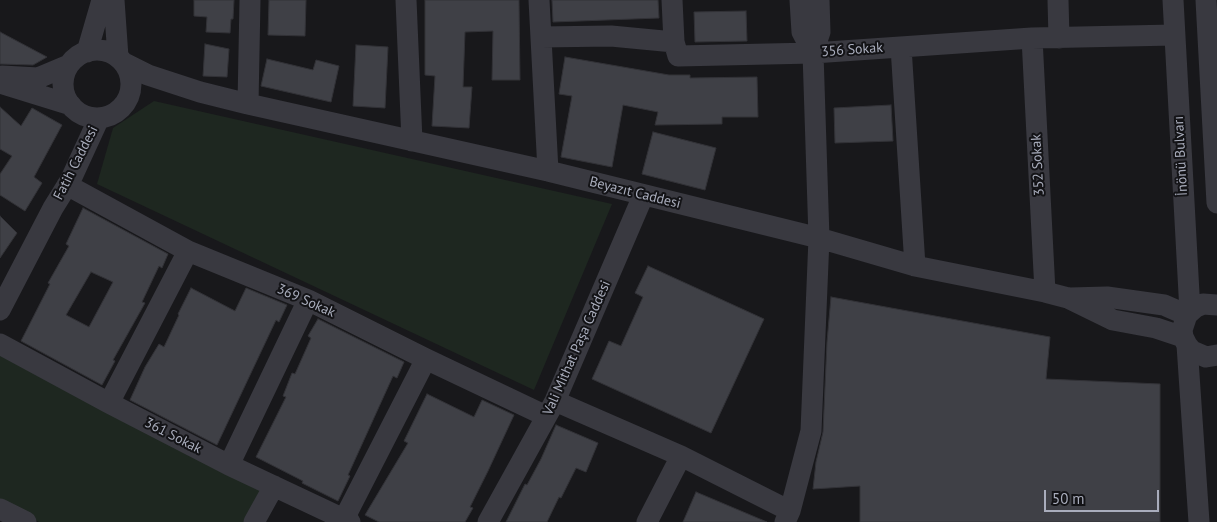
<!DOCTYPE html>
<html>
<head>
<meta charset="utf-8">
<style>
	body { margin:0 }
	#map { position:relative; width:1217px; height:522px; overflow:hidden; background:#18181b; font-family:"PT Sans",sans-serif }
	canvas { display:block }
	.scale { position:absolute; left:1044px; top:490px; width:115px; height:22px; box-sizing:border-box; border:2px solid #a9adbc; border-top:0; padding-left:6px; font-size:15px; line-height:18px; white-space:nowrap; color:#a9adbc; -webkit-text-stroke:4px #131316; paint-order:stroke }
</style>
</head>
<body>
<div id="map">
<canvas width="1217" height="522"></canvas>
<div class="scale">50 m</div>
</div>
<script>
const ctx = document.querySelector('canvas').getContext('2d');
ctx.lineJoin = 'round';
function paint(path, color) { ctx.fillStyle = color; ctx.fill(path, 'evenodd'); }
const toPath = rows => new Path2D(rows.map(r => 'M' + r).join(''));
function trace(path, color, width, dash) { ctx.strokeStyle = color; ctx.lineWidth = width; ctx.lineCap = dash ? 'butt' : 'round'; ctx.setLineDash(dash || []); ctx.stroke(path); }
function drawText(font, color, halo, rows, align = 'center') {
  ctx.font = font + ' "PT Sans",sans-serif'; ctx.lineWidth = 4; ctx.setLineDash([]); ctx.textBaseline = 'middle'; ctx.strokeStyle = halo; ctx.fillStyle = color; for (const [text, x, y, turn = 0] of rows) {
    ctx.save(); ctx.translate(x, y); ctx.rotate((+turn || 0) * Math.PI / 180); ctx.textAlign = isNaN(turn) ? turn : align; if (halo) ctx.strokeText(text, 0, 0); ctx.fillText(text, 0, 0); ctx.restore();
  }
}
const green = toPath([
	[154,101,612,204,534,390,97,184,113,128],
	[0,351,262,491,245,522,39,522,0,501]
]);
const building = toPath([
	[194,0,234,0,233,19,231,19,230,33,206,32,207,17,194,16,194,0],
	[269,0,306,0,305,36,268,35,269,0],
	[425,0,519,0,520,80,492,80,493,31,465,32,463,87,472,87,469,128,432,126,435,76,425,75,425,0],
	[552,0,658,0,659,18,553,22,552,0],
	[746,11,747,41,695,42,694,12,746,11],
	[0,32,47,57,33,65,0,64,0,32],
	[205,44,229,49,227,77,203,76,205,44],
	[356,45,388,47,385,108,353,106,356,45],
	[565,57,669,75,690,75,690,78,757,77,758,117,722,117,722,124,655,125,658,112,623,105,612,167,561,157,572,96,559,94,565,57],
	[267,59,313,70,316,60,339,66,331,102,261,86,267,59],
	[891,105,893,141,835,143,834,108,891,105],
	[0,107,21,126,32,108,62,125,34,177,42,183,25,211,0,195,0,174,12,156,0,149,0,107],
	[653,132,716,148,705,190,642,174,653,132],
	[83,208,168,254,162,268,159,266,142,302,145,303,113,360,115,361,102,385,21,341,50,284,48,283,69,246,66,244,83,208],
	[91,272,113,282,89,327,66,315,91,272],
	[0,216,17,233,0,258,0,216],
	[648,266,764,319,711,433,592,379,609,341,621,346,643,297,635,293,648,266],
	[191,288,235,311,246,288,287,305,279,322,276,320,217,445,130,400,145,367,159,344,164,347,179,315,178,314,191,288],
	[831,297,1050,337,1046,379,1160,384,1160,522,860,522,860,486,813,489,816,462,823,432,827,342,831,297],
	[318,319,404,362,397,378,393,376,348,475,350,476,338,501,302,483,303,481,256,457,286,397,283,396,292,373,295,374,311,338,308,336,318,319],
	[427,394,474,417,482,400,514,415,488,471,470,507,473,508,465,522,379,522,365,515,408,443,404,441,427,394],
	[556,425,598,443,586,472,576,468,561,498,559,497,547,522,506,522,525,484,527,485,541,459,556,425],
	[696,492,767,522,683,522,696,492]
]);
const minor = toPath([
	[114,0,118,57],
	[406,0,412,141],
	[539,0,548,171],
	[672,0,674,42],
	[800,0,802,32,813,53],
	[1058,0,1059,38],
	[1173,0,1190,312],
	[1206,0,1217,203],
	[541,37,611,36,674,42,678,56,813,53,1032,38,1174,35],
	[1032,38,1045,292],
	[901,47,915,266],
	'63 84a34 34 0 1 1 68 0a34 34 0 1 1-68 0Z',
	[87,52,102,0],
	[124,63,148,75,200,92,248,104,548,171,819,238,915,266,1045,292,1068,298,1113,320,1156,328,1183,337],
	[2,76,38,78,69,65],
	[0,83,71,105],
	[248,104,250,0],
	[67,185,188,251,308,300,426,359,546,416],
	[1070,298,1107,297,1164,305,1187,315],
	[1217,305,1203,304,1196,307,1187,315,1182,330,1183,337,1187,345,1192,351,1206,357,1217,355],
	[0,310,53,208,71,179,99,118],
	[0,344,109,403,229,465,350,522],
	[1187,345,1199,522],
	[555,401,681,456,790,511],
	[109,403,188,251],
	[229,465,308,300],
	[0,509,26,522],
	[344,519,426,359],
	[254,522,274,486],
	[488,522,555,401,643,196],
	[647,522,681,456],
	[785,522,790,511,811,431,819,238,813,53,820,32,819,0]
]);
const streetNames = [
	["356 Sokak",852,50,-4],
	["İnönü Bulvarı",1181,156,-93],
	["Fatih Caddesi",76,163,-63],
	["352 Sokak",1038,165,-93],
	["Beyazıt Caddesi",635,193,14],
	["369 Sokak",306,301,24],
	["Vali Mithat Paşa Caddesi",577,348,-66],
	["361 Sokak",173,436,27]
];
paint(green, '#1e2720');
paint(building, '#3f4046');
trace(building, '#323237', 1);
trace(minor, '#393940', 21);
drawText('14px', '#a9adbc', '#131316', streetNames);
</script>
</body>
</html>
